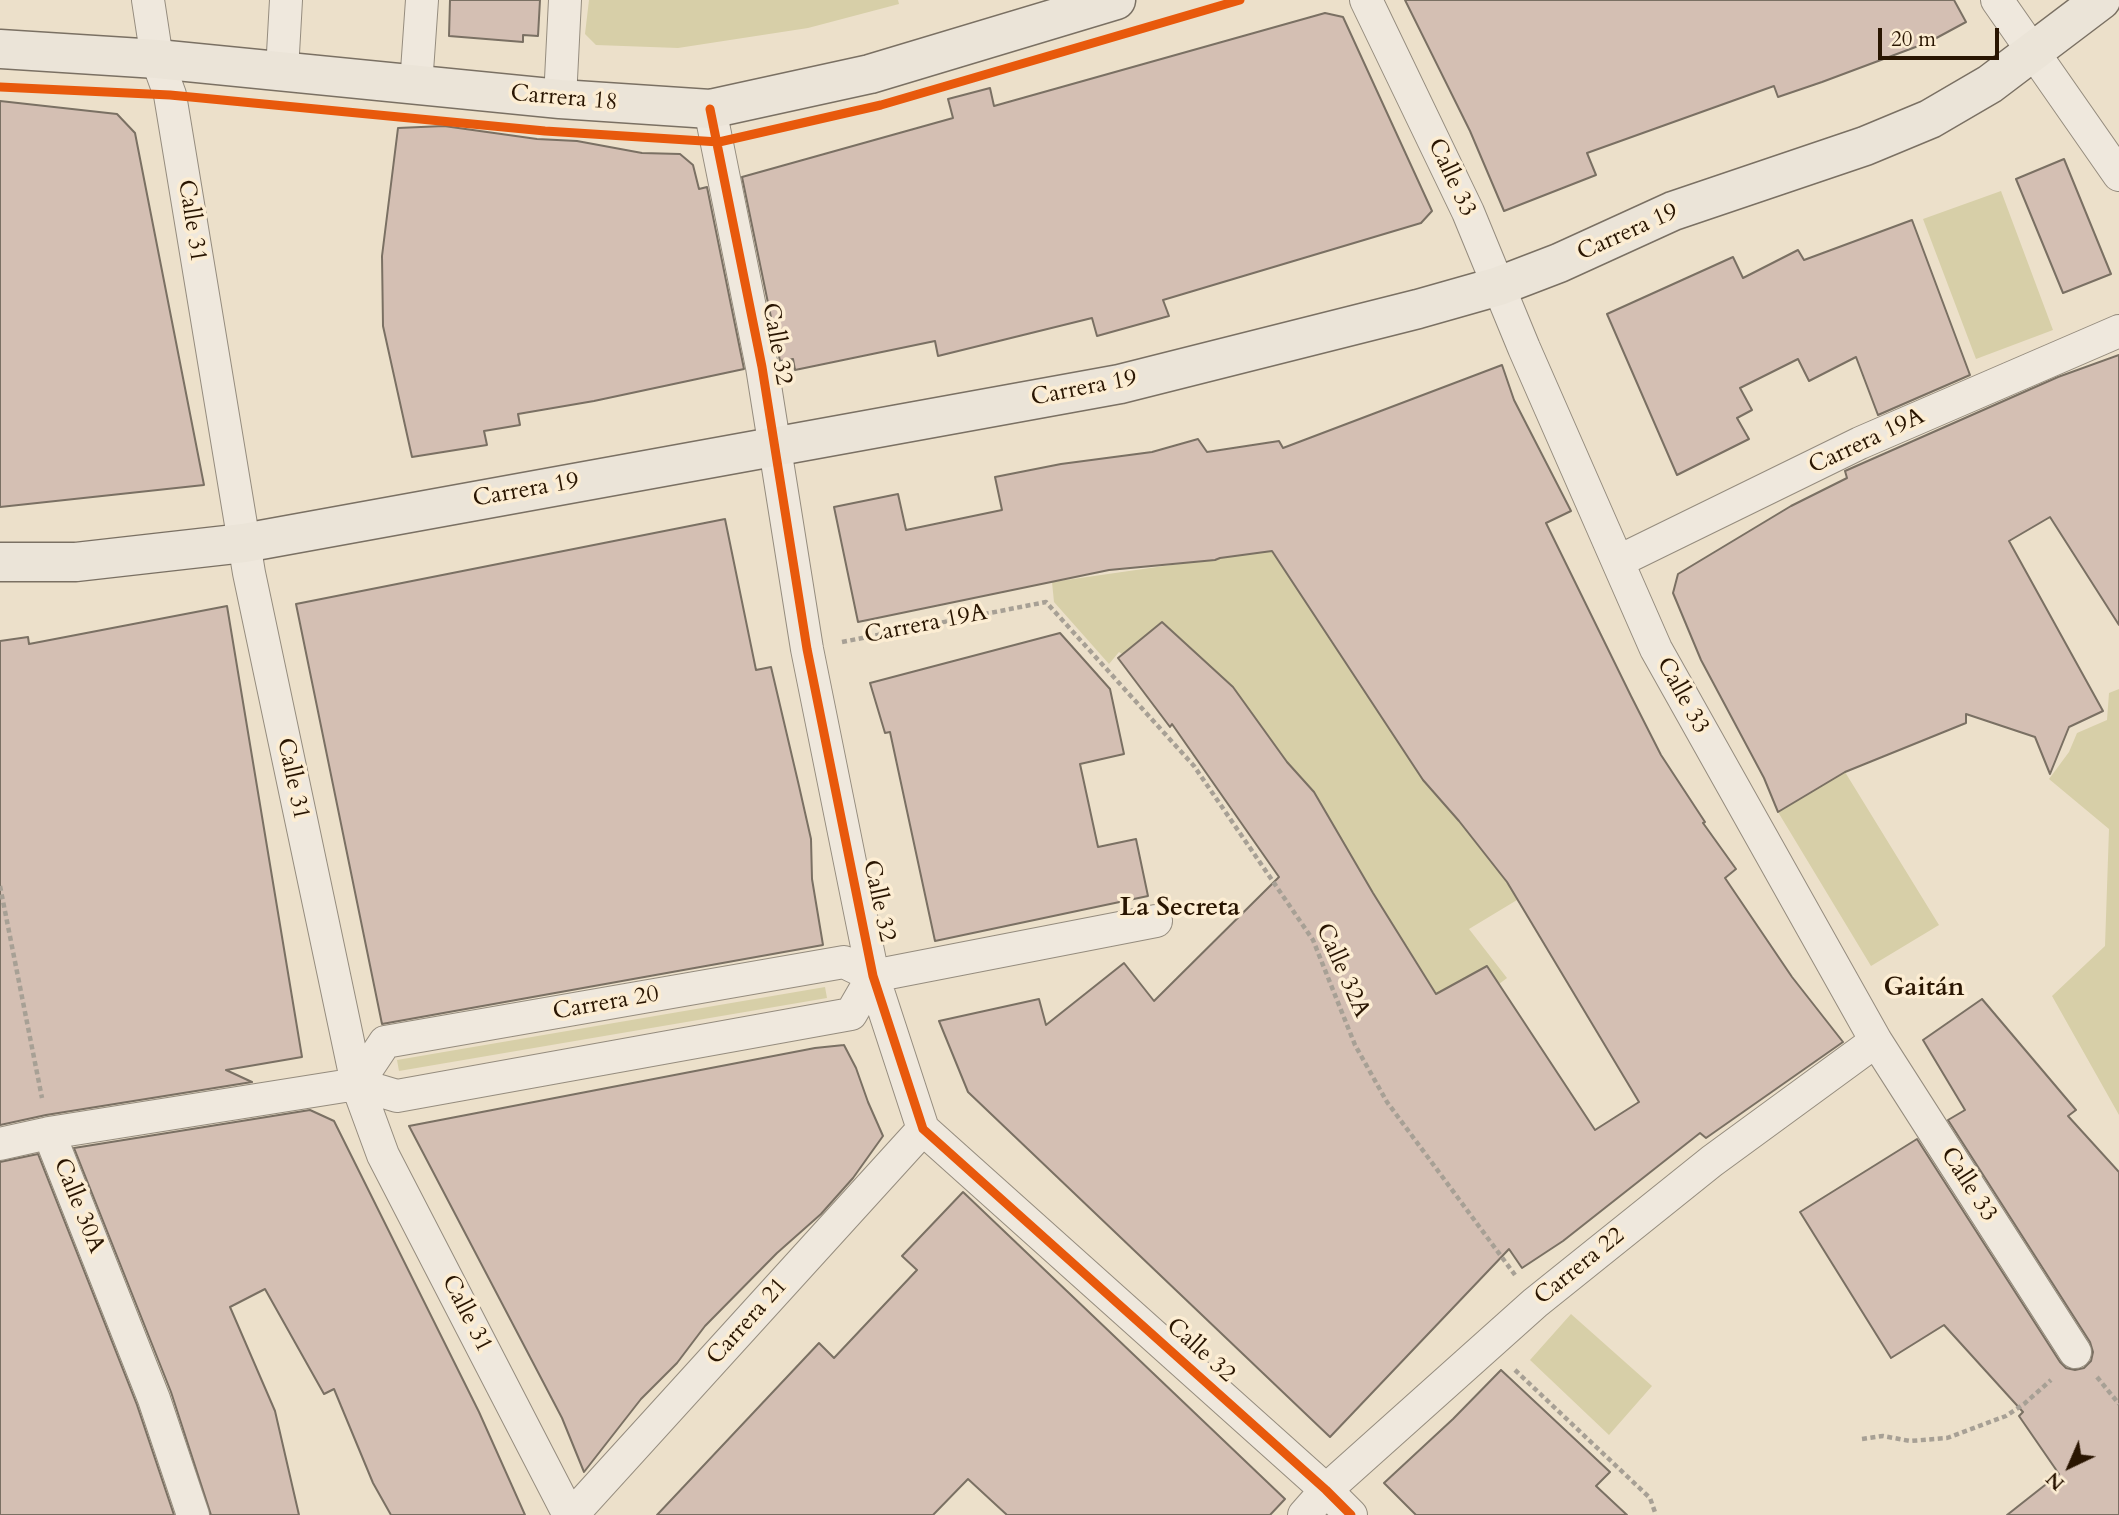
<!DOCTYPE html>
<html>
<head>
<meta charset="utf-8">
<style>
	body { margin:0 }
	#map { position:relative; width:2119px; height:1515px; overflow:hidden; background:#ece0ca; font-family:Cardo,serif }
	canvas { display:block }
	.north { position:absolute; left:2035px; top:1431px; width:70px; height:70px; -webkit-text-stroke:5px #fcedd3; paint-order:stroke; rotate:224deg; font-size:19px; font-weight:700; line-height:28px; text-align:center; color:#291501 }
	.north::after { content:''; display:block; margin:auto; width:24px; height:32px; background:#291501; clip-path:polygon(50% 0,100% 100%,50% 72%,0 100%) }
	.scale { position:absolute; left:1878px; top:28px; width:121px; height:32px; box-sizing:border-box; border:4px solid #291501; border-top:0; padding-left:9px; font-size:21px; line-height:24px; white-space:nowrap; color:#291501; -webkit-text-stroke:5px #fcedd3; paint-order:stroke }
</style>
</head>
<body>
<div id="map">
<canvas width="2119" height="1515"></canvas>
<div class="north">N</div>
<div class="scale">20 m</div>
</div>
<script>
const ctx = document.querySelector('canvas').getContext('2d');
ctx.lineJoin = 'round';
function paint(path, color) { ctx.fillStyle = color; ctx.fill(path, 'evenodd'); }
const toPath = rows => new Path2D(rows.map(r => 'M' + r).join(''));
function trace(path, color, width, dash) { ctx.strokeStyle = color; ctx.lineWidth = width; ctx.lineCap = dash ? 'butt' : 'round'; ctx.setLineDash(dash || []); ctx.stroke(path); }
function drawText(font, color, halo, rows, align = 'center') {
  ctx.font = font + ' Cardo,serif'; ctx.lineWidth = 7; ctx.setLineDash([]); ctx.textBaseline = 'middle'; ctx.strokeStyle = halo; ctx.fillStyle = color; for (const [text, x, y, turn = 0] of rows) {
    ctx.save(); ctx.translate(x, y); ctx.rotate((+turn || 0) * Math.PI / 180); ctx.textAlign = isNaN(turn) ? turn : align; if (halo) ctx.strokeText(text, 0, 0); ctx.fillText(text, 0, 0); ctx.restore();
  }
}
const green = toPath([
	[589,0,898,0,899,4,808,28,678,48,596,45,585,34],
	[2001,191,2053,330,1976,359,1923,219],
	[1262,536,1376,708,1507,882,1517,900,1469,929,1507,978,1499,984,1487,966,1437,994,1373,893,1313,790,1287,762,1245,703,1220,675,1163,622,1122,654,1119,652,1109,664,1054,602,1052,582,1220,558],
	[2119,689,2119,1115,2052,996,2105,946,2109,829,2049,779,2069,752,2077,733,2107,720,2109,693],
	[1845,772,1939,925,1871,966,1778,812],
	[825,987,827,998,399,1071,397,1060],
	[1571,1314,1652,1386,1609,1435,1530,1360]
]);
const building = toPath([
	[450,0,540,0,538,36,523,35,523,42,449,36,450,0],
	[1405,0,1954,0,1966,22,1929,42,1822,82,1778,97,1774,86,1587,153,1596,175,1504,211,1470,131,1405,0],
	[1325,13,1343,17,1432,211,1421,223,1163,300,1169,316,1097,336,1092,318,938,356,935,341,795,370,793,359,780,361,742,177,953,118,948,99,990,88,994,106,1325,13],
	[0,101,117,114,135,133,204,485,0,507,0,101],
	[444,126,537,139,577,141,642,153,680,154,693,165,699,189,707,187,744,369,594,401,518,414,520,425,484,431,487,445,412,457,383,326,382,256,398,128,444,126],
	[2064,159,2111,274,2063,293,2016,179,2064,159],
	[1912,220,1970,375,1878,415,1856,357,1809,381,1798,359,1740,388,1752,410,1737,418,1749,439,1677,475,1607,314,1733,257,1743,278,1798,250,1804,260,1912,220],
	[2119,355,2119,625,2050,517,2009,541,2103,711,2069,727,2050,774,2035,737,1966,714,1966,723,1845,772,1778,812,1764,778,1701,660,1673,593,1678,574,1791,506,1847,478,1845,471,2058,377,2119,355],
	[1502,365,1514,400,1571,511,1546,523,1631,696,1661,755,1705,822,1703,823,1736,869,1725,878,1792,977,1843,1042,1706,1138,1700,1133,1563,1241,1522,1268,1509,1249,1330,1437,968,1092,939,1021,1039,999,1046,1025,1124,963,1154,1001,1279,877,1172,724,1170,727,1118,658,1162,622,1233,687,1287,762,1314,792,1373,893,1436,994,1487,966,1595,1130,1639,1102,1507,882,1459,821,1423,780,1272,551,1220,558,1215,560,1109,570,858,622,834,507,898,494,906,530,1002,510,995,477,1061,464,1152,452,1198,439,1207,452,1279,441,1283,448,1502,365],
	[725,519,756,670,771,667,799,786,811,839,812,879,823,945,382,1024,296,604,725,519],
	[227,606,302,1057,226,1070,252,1082,46,1115,0,1125,0,641,28,637,29,644,227,606],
	[1060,633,1110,689,1124,754,1080,764,1098,847,1136,839,1148,896,935,941,890,732,885,733,870,683,1060,633],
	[1982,999,2076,1110,2068,1116,2119,1172,2119,1515,2007,1515,2059,1474,2019,1416,2023,1412,1944,1325,1891,1358,1800,1212,1917,1139,2060,1362,2066,1368,2075,1370,2084,1368,2091,1361,2093,1352,2090,1342,1948,1120,1965,1110,1923,1040,1982,999],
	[844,1045,856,1068,868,1102,883,1136,853,1178,821,1214,777,1253,705,1326,677,1363,641,1399,584,1472,562,1418,409,1126,815,1048,844,1045],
	[310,1110,334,1121,479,1412,525,1515,391,1515,373,1483,334,1389,324,1394,265,1289,230,1307,275,1411,299,1515,211,1515,171,1392,74,1148,310,1110],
	[38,1154,137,1405,174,1515,0,1515,0,1162,38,1154],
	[963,1192,1285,1499,1270,1515,1007,1515,968,1479,933,1515,657,1515,819,1343,834,1358,917,1270,902,1256,963,1192],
	[1501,1370,1610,1472,1596,1486,1627,1515,1416,1515,1384,1483,1453,1419,1501,1370]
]);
const path = toPath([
	[842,642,1046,602,1194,766,1313,940,1355,1045,1387,1102,1515,1275],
	[0,886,42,1098],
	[1515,1370,1650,1498,1656,1515],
	[2097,1377,2119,1404],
	[1862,1439,1883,1436,1910,1441,1947,1438,2006,1416,2024,1404,2051,1380]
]);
const street = toPath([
	[148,0,157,59,170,95,249,573,357,1084,383,1155,569,1515],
	[1366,0,1468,212,1524,348,1656,649,1876,1041,2075,1352],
	[1997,0,2119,175],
	[282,71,286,0],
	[416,85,422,0],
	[560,99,565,0],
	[710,109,762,367,807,649,873,976,923,1129,1326,1490,1351,1515],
	[1619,561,1860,443,2119,331],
	[357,1084,385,1042,844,962,873,976,1156,921],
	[49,1133,154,1399,193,1515],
	[0,1144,49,1133,357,1084,397,1096,851,1014,873,976],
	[572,1515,923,1129],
	[1304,1515,1326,1490,1535,1303,1712,1161,1876,1041]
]);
const primary = toPath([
	[0,49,157,59,560,99,710,109,870,74,1116,0],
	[0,562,76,562,244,543,1120,384,1418,309,1499,286,1559,263,1673,211,1865,146,1930,119,1990,84,2101,0]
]);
const cycleway = toPath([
	[0,87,170,95,545,131,719,142,881,105,1240,0],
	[710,109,762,367,807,649,873,976,923,1129,1326,1490,1351,1515]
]);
const streetNames = [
	["Carrera 18",564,99,5],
	["Calle 33",1451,178,65],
	["Calle 31",191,221,81],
	["Carrera 19",1628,233,-24],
	["Calle 32",776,344,80],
	["Carrera 19",1084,389,-11],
	["Carrera 19A",1867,442,-25],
	["Carrera 19",526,491,-10],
	["Carrera 19A",926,625,-11],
	["Calle 33",1682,696,61],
	["Calle 31",292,779,78],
	["Calle 32",878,901,78],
	["Calle 32A",1342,971,66],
	["Carrera 20",606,1004,-10],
	["Calle 33",1968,1185,57],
	["Calle 30A",78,1206,68],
	["Carrera 22",1580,1267,-39],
	["Calle 31",466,1314,63],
	["Carrera 21",748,1322,-48],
	["Calle 32",1200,1351,42]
];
const neighbourhoodNames = [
	["La Secreta",1180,909],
	["Gaitán",1924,989]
];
paint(green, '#d7cfa8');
paint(building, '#d4bfb3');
trace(building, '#7a7063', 2);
trace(street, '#958c7e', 34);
trace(primary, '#7a7063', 41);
trace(path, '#a7a095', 4.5, [5, 3.5]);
trace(street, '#efe8dd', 32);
trace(primary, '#ebe4d8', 38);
trace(cycleway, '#e8590c', 9);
drawText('24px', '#291501', '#fcedd3', streetNames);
drawText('bold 26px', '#291501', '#fcedd3', neighbourhoodNames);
</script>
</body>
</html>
